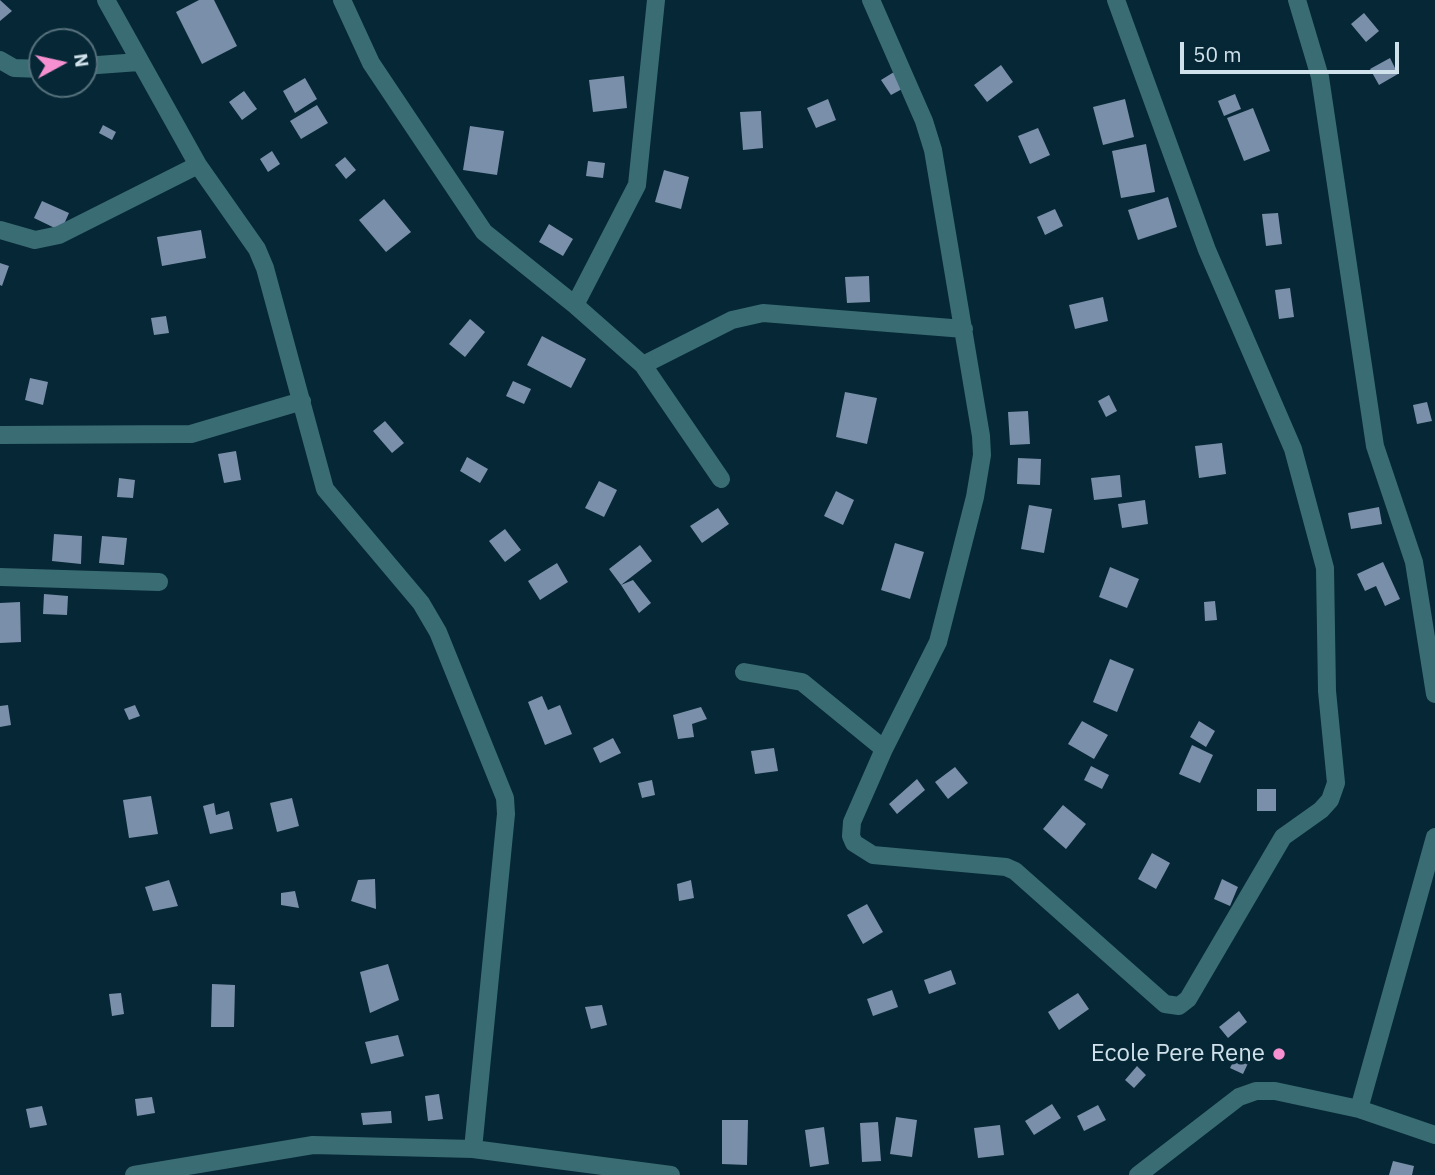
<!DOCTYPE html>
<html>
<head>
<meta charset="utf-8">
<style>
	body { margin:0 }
	#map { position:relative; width:1435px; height:1175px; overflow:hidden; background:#062735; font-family:"IBM Plex Sans",sans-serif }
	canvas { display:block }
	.north { position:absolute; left:28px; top:28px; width:70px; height:70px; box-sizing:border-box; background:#062735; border:2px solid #56717d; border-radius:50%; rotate:82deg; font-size:19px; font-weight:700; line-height:28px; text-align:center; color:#cfe1ea }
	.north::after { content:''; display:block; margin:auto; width:24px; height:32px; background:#f690d0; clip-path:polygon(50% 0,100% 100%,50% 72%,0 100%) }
	.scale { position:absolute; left:1180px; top:42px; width:219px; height:32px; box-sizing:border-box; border:4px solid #cfe1ea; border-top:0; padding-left:9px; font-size:21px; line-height:24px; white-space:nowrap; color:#cfe1ea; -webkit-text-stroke:5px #062735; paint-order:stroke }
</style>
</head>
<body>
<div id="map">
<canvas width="1435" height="1175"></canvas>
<div class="north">N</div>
<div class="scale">50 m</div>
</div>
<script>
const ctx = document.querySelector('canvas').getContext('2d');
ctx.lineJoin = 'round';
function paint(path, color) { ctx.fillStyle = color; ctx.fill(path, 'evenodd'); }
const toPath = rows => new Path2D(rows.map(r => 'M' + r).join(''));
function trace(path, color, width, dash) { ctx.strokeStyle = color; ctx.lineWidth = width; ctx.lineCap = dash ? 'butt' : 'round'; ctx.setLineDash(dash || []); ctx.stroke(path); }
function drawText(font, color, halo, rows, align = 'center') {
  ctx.font = font + ' "IBM Plex Sans",sans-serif'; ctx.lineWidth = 7; ctx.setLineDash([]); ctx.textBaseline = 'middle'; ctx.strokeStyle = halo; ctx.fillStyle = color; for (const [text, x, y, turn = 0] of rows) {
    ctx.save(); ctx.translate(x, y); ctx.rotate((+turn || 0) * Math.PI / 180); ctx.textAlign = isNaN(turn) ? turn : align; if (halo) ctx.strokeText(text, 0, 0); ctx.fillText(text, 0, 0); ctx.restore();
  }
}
const building = toPath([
	[0,0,12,11,0,21],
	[199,0,214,0,237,46,202,64,176,12],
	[1364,13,1379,31,1366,42,1351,24],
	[1390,58,1398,74,1379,85,1370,69],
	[1001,65,1013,82,987,102,974,85],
	[894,72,904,88,891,95,881,80],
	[624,76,627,108,593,112,589,80],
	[305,78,317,99,295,113,283,91],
	[244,91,257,109,242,120,229,102],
	[1235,94,1241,109,1224,116,1218,101],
	[828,99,836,120,816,128,807,108],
	[1125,99,1134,137,1103,145,1093,107],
	[317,105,328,123,301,139,290,121],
	[1253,108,1270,151,1244,161,1227,118],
	[761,111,763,148,743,150,740,112],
	[103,125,116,132,112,140,99,133],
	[470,126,504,131,497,175,463,170],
	[1038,128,1050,155,1030,164,1018,136],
	[1146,144,1155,192,1121,198,1112,151],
	[272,151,280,164,268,172,260,159],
	[345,157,356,170,346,179,335,165],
	[588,161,605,163,603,178,586,176],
	[664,170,689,177,681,209,655,202],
	[1168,197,1177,227,1138,240,1128,210],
	[384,199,411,232,386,252,359,220],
	[42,201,69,213,61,231,34,218],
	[1055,209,1063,226,1045,235,1037,217],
	[1278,213,1282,244,1266,246,1262,214],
	[549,224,573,239,563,256,539,242],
	[201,230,206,258,162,266,157,237],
	[0,263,9,266,2,286,0,285],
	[869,276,870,302,847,303,845,277],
	[1290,288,1294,317,1279,319,1275,290],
	[1103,297,1108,321,1075,329,1069,305],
	[166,316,169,333,154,335,151,318],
	[470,319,485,332,465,357,449,344],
	[542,336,586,359,571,388,527,365],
	[30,378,48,382,43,405,25,400],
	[513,381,531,389,524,404,506,396],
	[845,392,877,398,867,444,836,437],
	[1109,395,1117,411,1106,417,1098,401],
	[1427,402,1432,421,1417,424,1413,405],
	[1028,411,1030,444,1010,445,1008,412],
	[385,421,404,443,392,453,373,431],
	[1222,443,1226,474,1199,478,1195,446],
	[236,451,241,480,224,483,218,454],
	[467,457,488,469,480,483,460,471],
	[1018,458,1041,459,1040,485,1017,484],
	[1120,475,1122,497,1094,500,1091,478],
	[119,478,135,480,133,498,117,497],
	[599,481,617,490,604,517,585,508],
	[836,491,854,500,843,525,824,516],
	[1145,500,1148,524,1122,528,1118,504],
	[1029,505,1052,509,1044,553,1021,549],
	[1379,507,1382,524,1351,529,1348,513],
	[718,508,729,524,702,543,690,526],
	[505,529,521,550,505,562,489,541],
	[54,534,82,536,81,564,52,561],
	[102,536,127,538,124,565,99,563],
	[895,543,924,552,910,599,881,590],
	[640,545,652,561,621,585,609,569],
	[1383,562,1400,599,1385,606,1376,586,1365,591,1357,574],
	[557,563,568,582,540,600,528,581],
	[1110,567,1139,579,1127,608,1099,597],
	[633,580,651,603,639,613,621,585],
	[44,594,68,596,67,615,43,614],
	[1215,601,1217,620,1205,621,1204,602],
	[20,602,21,642,0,643,0,603],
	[1110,659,1134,669,1117,712,1093,702],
	[542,696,548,710,560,705,572,734,545,745,528,702],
	[8,705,11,725,0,727,0,706],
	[135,705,140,716,129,720,124,709],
	[701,707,707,719,692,724,694,737,678,739,673,715],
	[1082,721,1108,735,1094,759,1068,744],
	[1199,721,1215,731,1206,747,1190,737],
	[613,738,621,753,600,763,593,748],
	[1192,745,1213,755,1200,783,1179,774],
	[774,748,778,771,755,774,751,751],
	[1091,766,1109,775,1102,789,1084,780],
	[955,767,968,783,948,799,935,782],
	[917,779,925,790,897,814,889,804],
	[652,780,655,795,642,798,638,783],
	[1257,789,1276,789,1276,811,1257,811],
	[151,796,158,834,129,838,123,800],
	[292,798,299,826,277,832,270,803],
	[214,803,216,815,229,811,233,829,210,834,203,806],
	[1063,805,1086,824,1066,849,1043,829],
	[1152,853,1170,863,1156,889,1138,879],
	[375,879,376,909,351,901,358,880],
	[1222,879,1238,887,1230,906,1214,899],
	[169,880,178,906,153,911,145,887],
	[691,880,694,898,679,901,677,884],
	[295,891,299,908,281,905,281,893],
	[867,904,883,932,863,944,847,915],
	[388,964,399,1000,370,1013,360,972],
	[951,970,956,984,929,994,924,980],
	[212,984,235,985,234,1027,211,1027],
	[892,990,898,1007,873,1016,867,999],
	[121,993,124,1014,112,1016,109,994],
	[1078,993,1089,1009,1059,1030,1048,1012],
	[602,1005,607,1025,591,1029,585,1007],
	[1239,1011,1247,1022,1228,1038,1219,1027],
	[398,1035,404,1056,371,1064,365,1042],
	[1238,1052,1250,1059,1243,1074,1230,1068],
	[1137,1066,1146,1075,1134,1088,1125,1080],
	[439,1094,443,1119,428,1121,425,1096],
	[152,1097,155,1113,137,1116,135,1099],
	[1052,1104,1061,1118,1034,1135,1025,1121],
	[1098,1105,1106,1120,1084,1131,1077,1116],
	[42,1106,47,1125,30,1128,26,1109],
	[391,1111,392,1123,363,1125,361,1113],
	[896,1117,917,1120,912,1157,890,1154],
	[722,1120,748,1120,747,1165,722,1164],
	[878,1122,881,1161,862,1162,860,1123],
	[1000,1125,1004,1155,978,1158,974,1128],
	[824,1127,829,1164,810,1167,805,1130],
	[1393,1161,1414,1166,1412,1175,1389,1175]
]);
const minor = toPath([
	[106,0,198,165,257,249,265,268,325,489,421,603,438,632,505,798,506,814,473,1149],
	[342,0,371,63,484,232,575,305,643,365,721,479],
	[871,0,924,121,933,150,981,436,982,455,975,497,938,642,884,749,852,822,851,836,854,843,873,855,1006,867,1015,871,1165,1004,1179,1006,1188,999,1283,837,1321,810,1330,800,1336,783,1327,691,1325,568,1293,449,1207,250,1116,0],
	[1297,0,1320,77,1375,446,1414,562,1435,694],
	[0,60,14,68,42,69],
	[84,66,139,62],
	[0,230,35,240,59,235,198,165],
	[575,305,637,185,656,0],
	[643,365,732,320,763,313,964,329],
	[0,435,191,434,302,401],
	[0,577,159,582],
	[744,672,802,682,884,749],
	[1359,1109,1435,837],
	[134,1175,313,1145,473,1149,671,1175],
	[1138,1175,1239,1097,1256,1091,1275,1091,1359,1109,1435,1135]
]);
const markers = [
	[1279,1054,7,"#f690d0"]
];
const poiNames = [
	["Ecole Pere Rene",1265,1054]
];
paint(building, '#7a8fa9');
trace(minor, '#3a6c74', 18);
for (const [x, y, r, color] of markers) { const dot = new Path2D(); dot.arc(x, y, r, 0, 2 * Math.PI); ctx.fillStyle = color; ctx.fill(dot); trace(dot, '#062735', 2.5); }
drawText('24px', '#cfe1ea', '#062735', poiNames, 'right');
</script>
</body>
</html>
